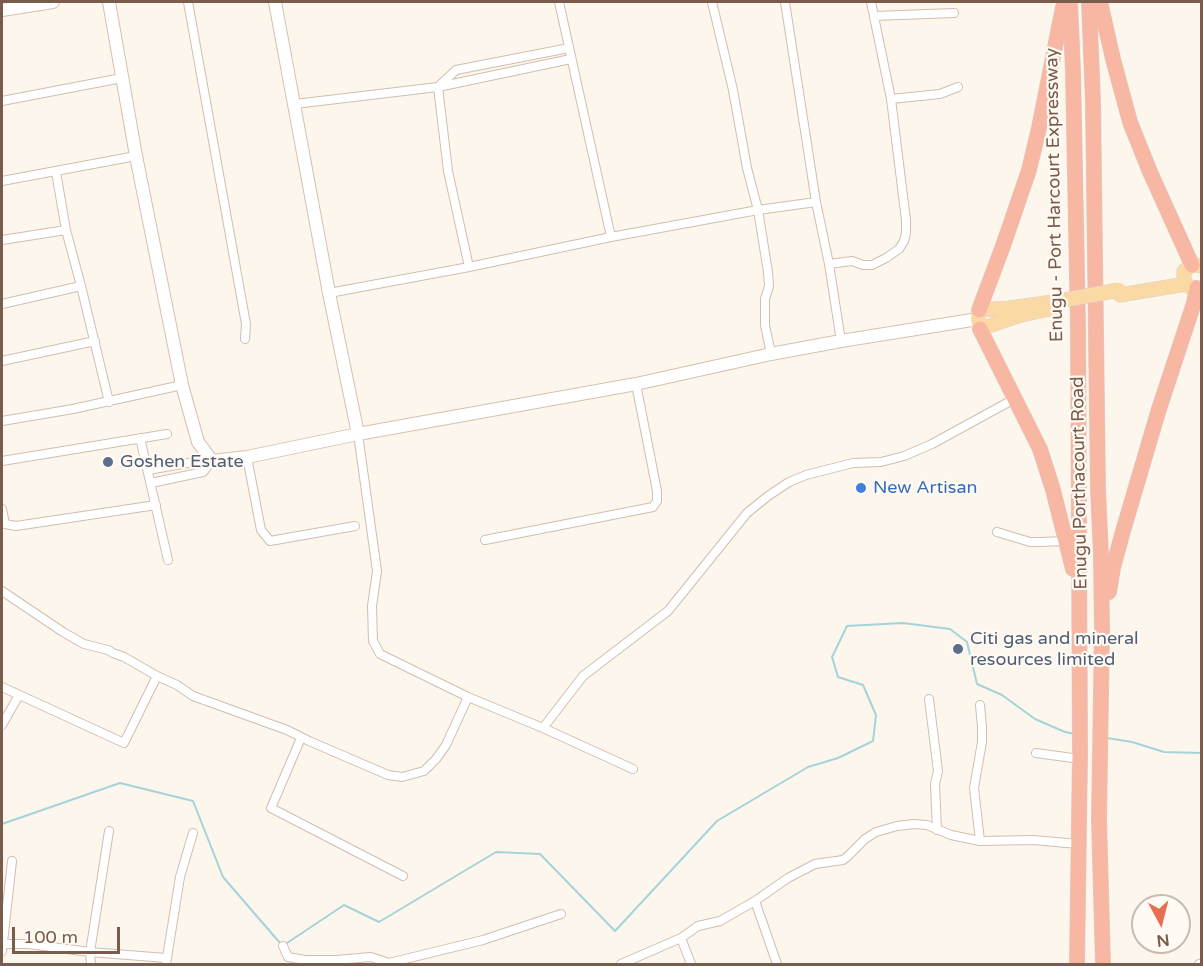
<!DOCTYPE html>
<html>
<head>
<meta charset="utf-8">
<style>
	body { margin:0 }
	#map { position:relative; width:1203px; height:966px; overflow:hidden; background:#fdf6ec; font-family:"Varela Round",sans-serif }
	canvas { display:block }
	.frame { position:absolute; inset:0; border:3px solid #7a5c4d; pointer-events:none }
	.north { position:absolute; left:1131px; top:894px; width:60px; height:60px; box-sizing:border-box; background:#fffaf3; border:2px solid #cabbb1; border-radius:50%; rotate:173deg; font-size:16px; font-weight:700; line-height:24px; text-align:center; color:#7a5c4d }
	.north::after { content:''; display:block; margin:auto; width:21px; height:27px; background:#e76f51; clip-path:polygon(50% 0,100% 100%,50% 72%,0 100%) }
	.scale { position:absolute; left:12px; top:927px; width:108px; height:27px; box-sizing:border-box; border:3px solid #7a5c4d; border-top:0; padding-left:8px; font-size:18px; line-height:21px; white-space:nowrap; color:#7a5c4d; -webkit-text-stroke:4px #fffaf3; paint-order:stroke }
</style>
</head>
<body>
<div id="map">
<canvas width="1203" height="966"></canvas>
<div class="frame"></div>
<div class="north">N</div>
<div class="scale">100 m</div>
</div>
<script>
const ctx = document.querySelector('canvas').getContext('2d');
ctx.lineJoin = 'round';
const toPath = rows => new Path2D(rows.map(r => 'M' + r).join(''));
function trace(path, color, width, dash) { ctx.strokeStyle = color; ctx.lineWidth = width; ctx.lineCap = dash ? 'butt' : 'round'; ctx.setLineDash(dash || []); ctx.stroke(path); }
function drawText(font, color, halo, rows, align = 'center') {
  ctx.font = font + ' "Varela Round",sans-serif'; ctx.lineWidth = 4.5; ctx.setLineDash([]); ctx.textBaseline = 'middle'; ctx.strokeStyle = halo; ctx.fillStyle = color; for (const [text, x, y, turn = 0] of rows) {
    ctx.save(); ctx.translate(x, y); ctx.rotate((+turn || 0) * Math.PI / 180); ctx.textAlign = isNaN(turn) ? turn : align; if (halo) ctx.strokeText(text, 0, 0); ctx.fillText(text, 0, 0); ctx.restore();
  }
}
const stream = toPath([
	[1107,738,1132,742,1164,752,1202,753],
	[2,824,120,783,193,801,223,877,280,943],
	[284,945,344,905,379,922,496,852,540,854,615,931,717,821,808,767,838,758,873,741,876,715,863,685,838,677,832,657,847,626,903,623,950,629,967,642,977,684,1002,695,1035,719,1065,732,1075,734]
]);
const street = toPath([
	[188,2,246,324,245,339],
	[559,2,611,237],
	[712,2,733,90,747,168,758,210,768,272,769,286,765,299,765,325,771,354],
	[785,2,816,202,829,264,841,341],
	[874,16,954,13],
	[891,99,940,94,958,87],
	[2,101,122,78],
	[295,104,438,87,571,59],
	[56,172,66,230,81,286,109,402],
	[2,181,136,156],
	[2,240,66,230],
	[829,264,852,261,863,265,872,265,886,258,899,249,904,241,906,233,906,220,891,99,871,2],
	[469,267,448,171,438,87,456,70,569,48],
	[329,293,469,267,611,237,758,210,816,202],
	[2,304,81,286],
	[2,361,95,341],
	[2,421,73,409,182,385],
	[358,434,377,571,372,606,373,641,380,654,468,697,543,728,633,769],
	[140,438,168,560],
	[247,457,261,530,270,541,355,526],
	[2,461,167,434],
	[148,470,199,461,212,461],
	[151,483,203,472,212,461],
	[2,509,5,524,16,526,156,505],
	[997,532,1030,542,1040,542,1066,541],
	[485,540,653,507,657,501,657,491,636,384],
	[2,591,63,632,84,644,108,650,113,653,124,657,157,676,177,685,193,696,287,730,309,741,388,775,402,777,424,771,436,759,446,745,468,697],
	[2,687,124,743,157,676],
	[929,699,938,771,935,784,937,830],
	[980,705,982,727,982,742,974,788,980,841],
	[2,725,19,695],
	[543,728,583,676,668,611,747,513,768,496,789,482,806,475,853,463,881,462,904,456,932,444,1016,398],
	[301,738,271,808,403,876],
	[1036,753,1080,759],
	[755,901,777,964],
	[681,938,691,964],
	[2,944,28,944,90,952,166,958],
	[283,946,288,957,305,960,336,960,371,957,389,963,483,940,561,914],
	[2,951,12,861],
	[91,964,90,952,109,831],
	[166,964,180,877,193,833],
	[621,964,681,938,698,926,720,921,755,901,788,878,815,864,843,860,848,856,865,839,876,832,897,826,914,824,927,825,951,835,980,841,1033,840,1078,844],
	[1199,964,1202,963]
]);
const secondary = toPath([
	[109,2,136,156,182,385,198,442,212,461,247,457,358,434,636,384,771,354,841,341,978,319],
	[275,2,329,293,358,434],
	[2,10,53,2]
]);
const primary = toPath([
	[1194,288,1190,287,1184,282,1184,271,1192,265,1202,266],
	[1120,295,1186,284],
	[1053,302,1009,308,979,310,978,319,980,329,1021,315,1055,308]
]);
const highway = toPath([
	[1070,2,1073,71,1078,326,1080,753,1077,964],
	[1089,2,1093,102,1098,489,1101,556,1102,631,1099,819,1103,964],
	[1100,2,1113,59,1130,122,1150,172,1192,265],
	[979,310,1003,246,1029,170,1039,128,1063,7],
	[980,329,1040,449,1053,490,1073,569],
	[1109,592,1113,568,1123,531,1159,409,1194,303,1197,288]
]);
const primaryBridge = toPath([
	[1053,302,1119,290]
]);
const markers = [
	[108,462,6,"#5c6f8a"],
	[861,488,6,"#3f7fe0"],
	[958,649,6,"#5c6f8a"]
];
const streetNames = [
	["Enugu - Port Harcourt Expressway",1055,195,-91],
	["Enugu Porthacourt Road",1080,483,-91]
];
const serviceNames = [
	["Goshen Estate",120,462],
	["Citi gas and mineral",970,639],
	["resources limited",970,660]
];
const shopNames = [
	["New Artisan",873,488]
];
trace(stream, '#a5d3da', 2);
trace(street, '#d1beb0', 10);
trace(secondary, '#d6c0b0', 14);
trace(primary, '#dad1cd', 15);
trace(highway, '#dad1cd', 16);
trace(street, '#fff', 8);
trace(secondary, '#fff', 12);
trace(primary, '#fbd9a5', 14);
trace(highway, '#f7b7a3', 15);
trace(primaryBridge, '#dad1cd', 15, []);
trace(primaryBridge, '#fbd9a5', 14);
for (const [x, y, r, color] of markers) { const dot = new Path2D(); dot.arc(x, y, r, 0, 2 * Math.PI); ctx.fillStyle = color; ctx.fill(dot); trace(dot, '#fffaf3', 2); }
drawText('18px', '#7a5c4d', '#fffaf3', streetNames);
drawText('18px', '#4e5e75', '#fffaf3', serviceNames, 'left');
drawText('18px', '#366cbe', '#fffaf3', shopNames, 'left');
</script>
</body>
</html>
